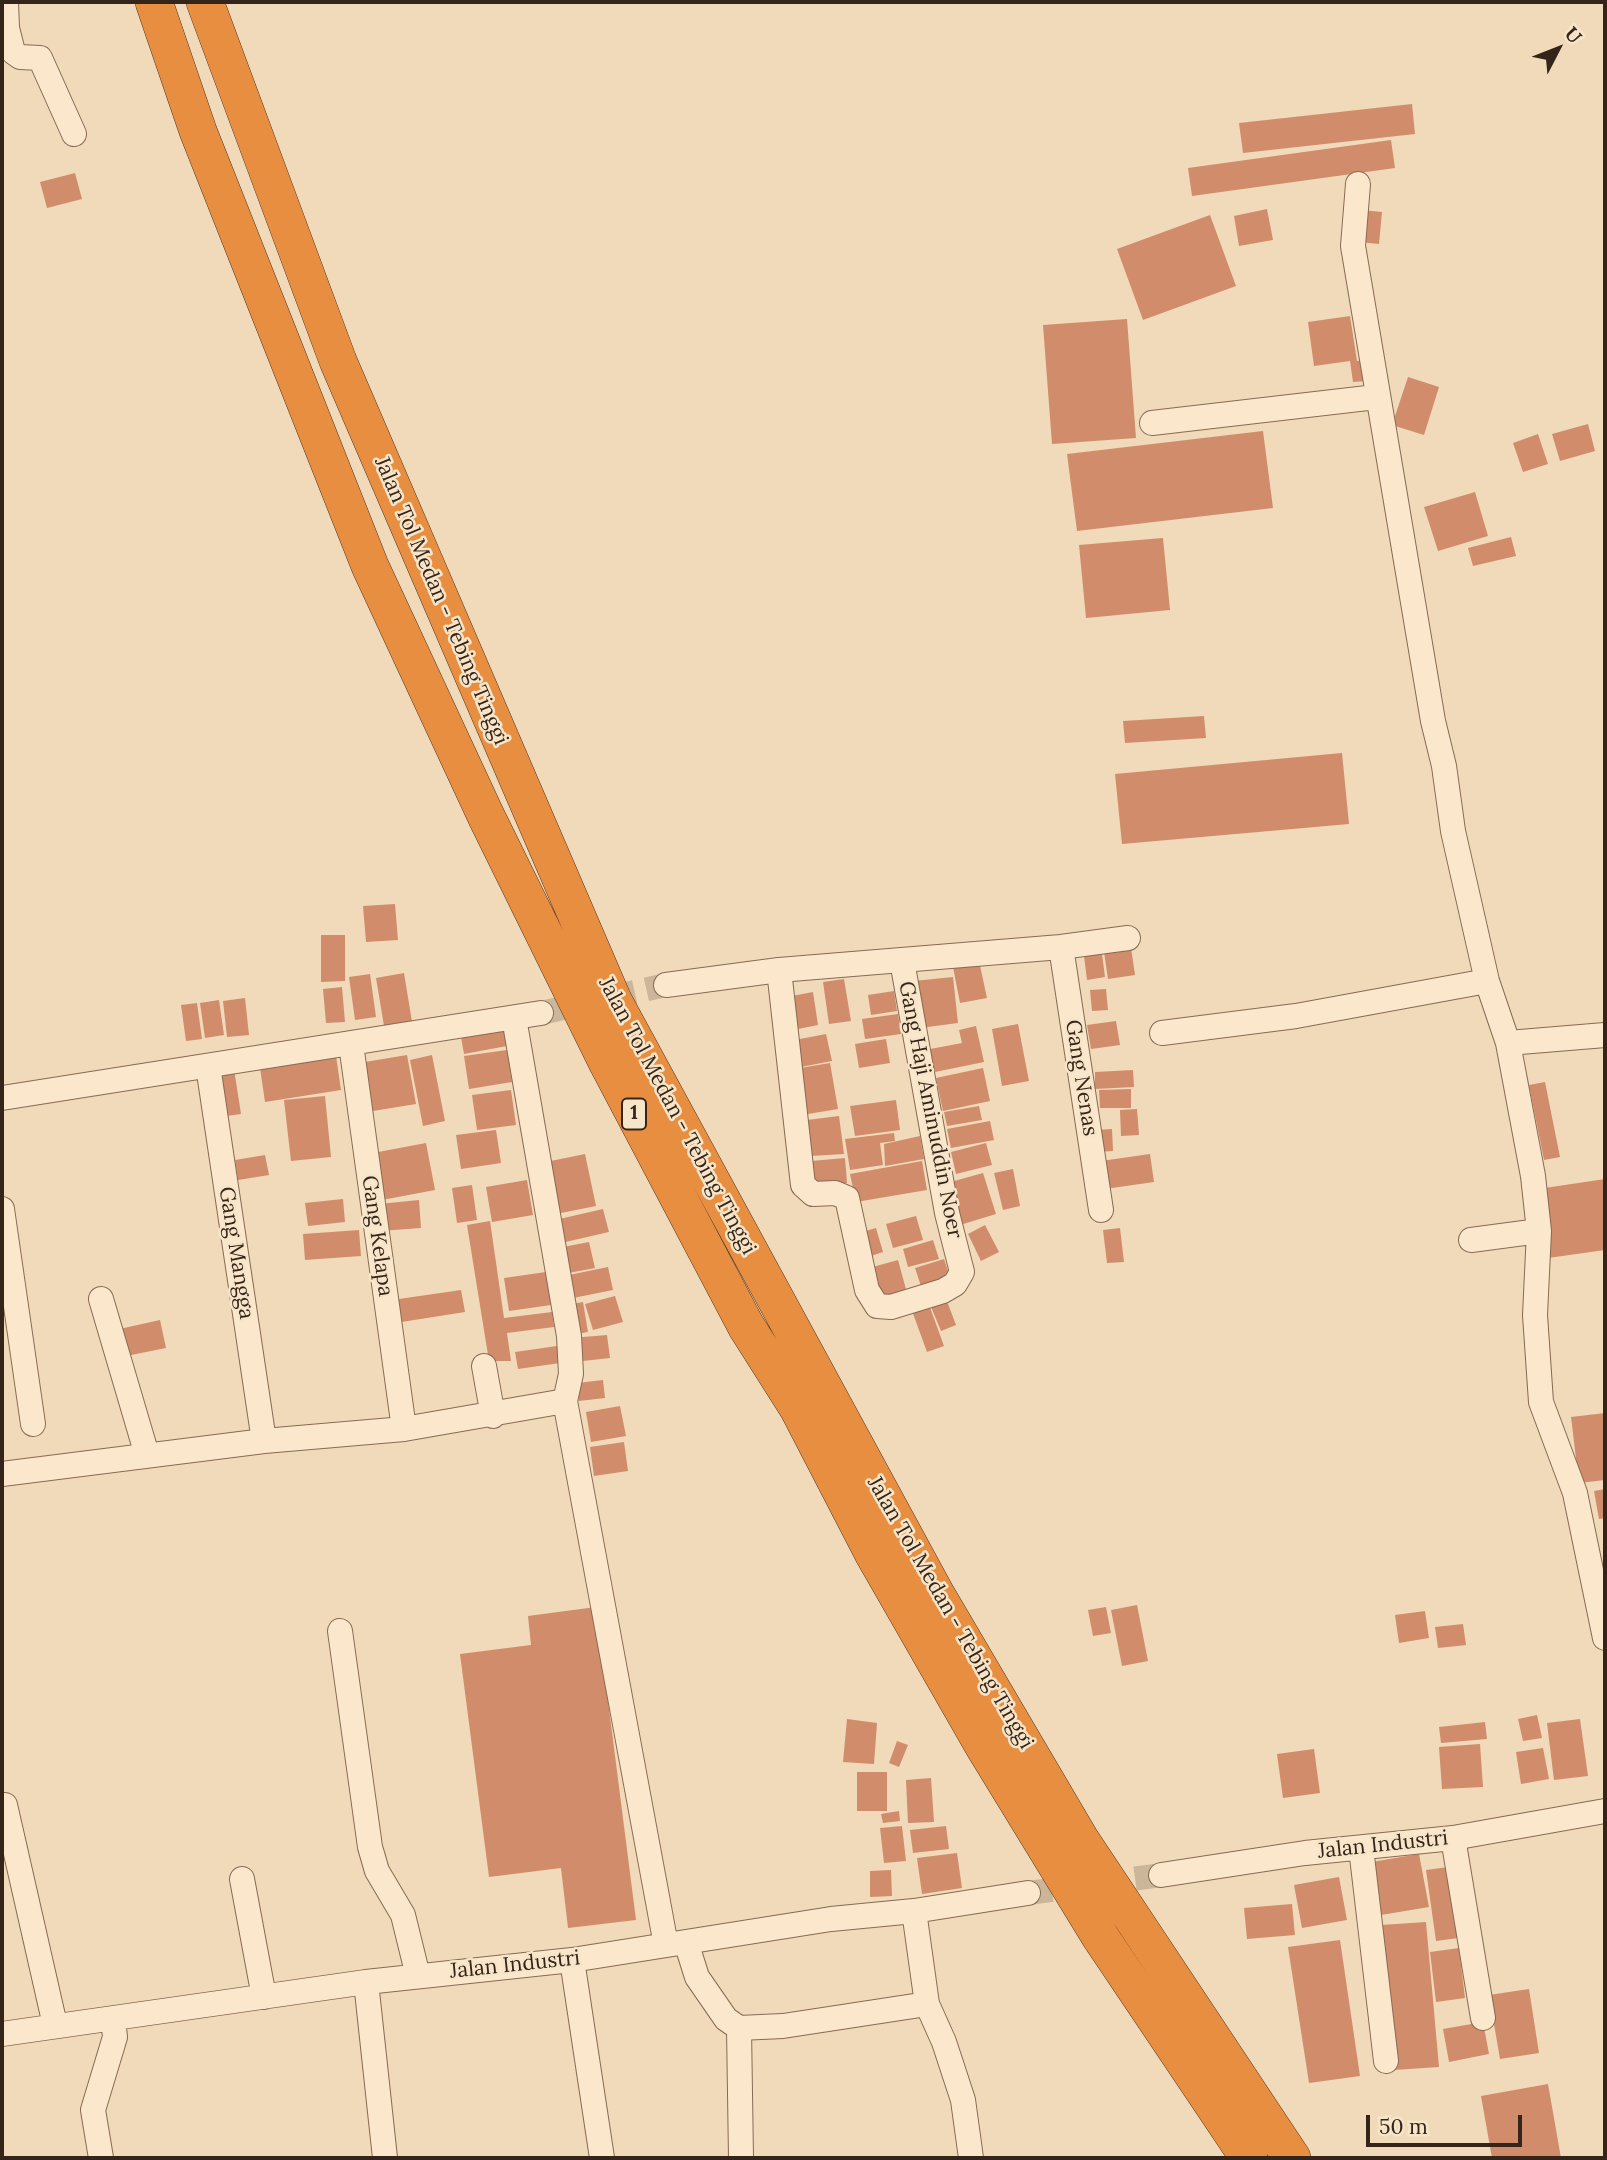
<!DOCTYPE html>
<html>
<head>
<meta charset="utf-8">
<style>
	body { margin:0 }
	#map { position:relative; width:1607px; height:2160px; overflow:hidden; background:#f0dab9; font-family:Lora,serif }
	canvas { display:block }
	.frame { position:absolute; inset:0; border:4px solid #352419; pointer-events:none }
	.north { position:absolute; left:1523px; top:14px; width:70px; height:70px; -webkit-text-stroke:5px #f7e5c9; paint-order:stroke; rotate:48deg; font-size:19px; font-weight:700; line-height:28px; text-align:center; color:#352419 }
	.north::after { content:''; display:block; margin:auto; width:24px; height:32px; background:#352419; clip-path:polygon(50% 0,100% 100%,50% 72%,0 100%) }
	.scale { position:absolute; left:1366px; top:2115px; width:156px; height:32px; box-sizing:border-box; border:4px solid #352419; border-top:0; padding-left:9px; font-size:21px; line-height:24px; white-space:nowrap; color:#352419; -webkit-text-stroke:5px #f7e5c9; paint-order:stroke }
</style>
</head>
<body>
<div id="map">
<canvas width="1607" height="2160"></canvas>
<div class="frame"></div>
<div class="north">U</div>
<div class="scale">50 m</div>
</div>
<script>
const ctx = document.querySelector('canvas').getContext('2d');
ctx.lineJoin = 'round';
function paint(path, color) { ctx.fillStyle = color; ctx.fill(path, 'evenodd'); }
const toPath = rows => new Path2D(rows.map(r => 'M' + r).join(''));
function trace(path, color, width, dash) { ctx.strokeStyle = color; ctx.lineWidth = width; ctx.lineCap = dash ? 'butt' : 'round'; ctx.setLineDash(dash || []); ctx.stroke(path); }
function drawText(font, color, halo, rows, align = 'center') {
  ctx.font = font + ' Lora,serif'; ctx.lineWidth = 5; ctx.setLineDash([]); ctx.textBaseline = 'middle'; ctx.strokeStyle = halo; ctx.fillStyle = color; for (const [text, x, y, turn = 0] of rows) {
    ctx.save(); ctx.translate(x, y); ctx.rotate((+turn || 0) * Math.PI / 180); ctx.textAlign = isNaN(turn) ? turn : align; if (halo) ctx.strokeText(text, 0, 0); ctx.fillText(text, 0, 0); ctx.restore();
  }
}
const building = toPath([
	[1412,104,1415,134,1243,153,1239,123],
	[1391,140,1395,168,1192,196,1188,168],
	[75,173,82,199,47,208,40,182],
	[1267,209,1273,240,1239,246,1234,216],
	[1362,210,1382,212,1379,244,1359,242],
	[1210,215,1236,286,1143,320,1117,249],
	[1350,316,1357,361,1365,360,1367,381,1353,382,1350,361,1314,366,1308,322],
	[1127,319,1136,438,1052,444,1043,325],
	[1408,377,1439,387,1424,435,1392,425],
	[1588,424,1595,451,1560,461,1552,434],
	[1263,431,1273,508,1077,531,1067,454],
	[1538,434,1548,464,1523,472,1513,443],
	[1475,492,1488,536,1438,551,1424,507],
	[1511,537,1516,556,1473,566,1468,548],
	[1163,538,1170,610,1086,618,1079,545],
	[1204,716,1206,738,1125,743,1123,721],
	[1342,753,1349,824,1122,844,1115,774],
	[395,904,398,940,366,942,363,906],
	[321,935,345,935,345,981,321,982],
	[1130,941,1135,975,1108,979,1103,945],
	[1102,954,1105,977,1087,980,1084,956],
	[979,961,987,998,960,1003,953,967],
	[404,973,412,1022,384,1026,376,978],
	[370,974,376,1017,355,1020,349,977],
	[953,977,958,1023,920,1028,914,981],
	[844,979,851,1021,829,1024,823,982],
	[342,987,345,1022,326,1023,323,989],
	[1106,989,1108,1010,1092,1011,1090,990],
	[894,991,897,1011,871,1015,868,995],
	[813,992,818,1025,798,1029,792,996],
	[245,998,249,1035,227,1037,223,1001],
	[219,1000,224,1035,205,1038,200,1003],
	[197,1003,202,1039,186,1041,181,1005],
	[898,1014,901,1034,865,1039,862,1019],
	[1116,1021,1120,1045,1091,1049,1087,1025],
	[1018,1024,1029,1081,1002,1086,992,1029],
	[976,1026,984,1062,930,1073,925,1050,962,1043,959,1030],
	[503,1029,507,1046,464,1054,461,1037],
	[826,1034,832,1061,801,1067,795,1040],
	[886,1039,890,1063,859,1068,855,1044],
	[507,1050,512,1082,469,1089,464,1056],
	[407,1055,416,1104,373,1111,365,1062],
	[432,1055,445,1121,423,1126,410,1060],
	[336,1056,341,1090,265,1102,260,1068],
	[830,1063,838,1109,808,1114,800,1068],
	[983,1068,990,1101,943,1111,936,1078],
	[234,1069,241,1114,219,1117,212,1072],
	[1133,1070,1134,1087,1095,1089,1095,1072],
	[1545,1082,1560,1157,1544,1160,1529,1085],
	[1131,1089,1131,1108,1100,1108,1099,1090],
	[511,1090,516,1125,477,1130,472,1095],
	[325,1096,331,1157,291,1161,284,1100],
	[896,1100,900,1130,855,1136,850,1106],
	[979,1106,982,1120,947,1126,944,1112],
	[1137,1109,1139,1135,1121,1136,1120,1110],
	[839,1116,844,1154,811,1156,807,1120],
	[990,1121,994,1140,951,1148,947,1129],
	[1112,1129,1113,1151,1096,1152,1095,1130],
	[496,1130,501,1163,461,1169,456,1135],
	[894,1133,895,1141,880,1143,883,1165,850,1170,845,1139],
	[920,1136,924,1159,885,1166,884,1144],
	[426,1143,435,1190,382,1200,373,1153],
	[986,1143,992,1165,956,1174,951,1152],
	[585,1154,596,1206,551,1215,541,1163],
	[1150,1154,1154,1182,1105,1189,1101,1161],
	[265,1155,269,1175,238,1180,235,1160],
	[845,1158,847,1183,813,1186,811,1161],
	[922,1161,927,1190,856,1202,850,1174],
	[1013,1169,1020,1206,1003,1210,994,1173],
	[983,1173,996,1214,960,1225,947,1183],
	[1605,1179,1605,1250,1548,1258,1538,1189],
	[527,1180,533,1215,492,1222,486,1187],
	[472,1185,477,1220,457,1223,452,1188],
	[343,1199,345,1222,308,1226,305,1203],
	[419,1200,421,1228,381,1231,379,1204],
	[603,1209,609,1232,561,1243,555,1220],
	[916,1216,923,1240,893,1248,886,1224],
	[490,1221,504,1318,552,1312,554,1327,507,1333,511,1361,489,1361,467,1225],
	[985,1225,999,1252,981,1261,968,1234],
	[876,1228,883,1252,865,1258,858,1233],
	[1120,1228,1124,1262,1107,1263,1103,1230],
	[359,1230,361,1256,305,1260,303,1234],
	[933,1240,939,1259,908,1267,903,1249],
	[589,1242,595,1268,563,1274,558,1248],
	[944,1259,950,1277,921,1286,915,1268],
	[898,1260,907,1293,879,1301,869,1268],
	[608,1267,613,1290,568,1299,564,1276],
	[546,1272,551,1305,509,1311,504,1278],
	[461,1290,465,1312,395,1323,392,1300],
	[615,1296,623,1322,593,1330,585,1304],
	[945,1296,956,1325,941,1331,929,1302],
	[583,1302,588,1332,571,1335,566,1305],
	[928,1302,944,1346,927,1352,911,1308],
	[160,1320,166,1348,121,1357,115,1330],
	[607,1335,610,1358,574,1362,571,1338],
	[557,1346,560,1363,518,1369,515,1352],
	[603,1380,605,1398,579,1401,577,1383],
	[620,1406,626,1436,591,1442,586,1412],
	[1605,1413,1605,1480,1579,1483,1571,1417],
	[624,1442,628,1471,594,1476,590,1447],
	[1605,1489,1605,1518,1599,1519,1594,1491],
	[1137,1605,1148,1661,1122,1666,1111,1610],
	[596,1607,636,1920,568,1928,561,1868,489,1877,460,1654,531,1645,528,1616],
	[1106,1607,1111,1633,1093,1636,1088,1610],
	[1425,1611,1429,1638,1399,1643,1395,1615],
	[1463,1624,1466,1645,1438,1648,1435,1627],
	[1537,1715,1542,1738,1523,1741,1518,1719],
	[847,1719,877,1723,874,1764,843,1762],
	[1580,1719,1588,1776,1554,1780,1547,1723],
	[1485,1722,1487,1739,1441,1743,1439,1727],
	[897,1741,908,1745,899,1767,889,1763],
	[1480,1744,1483,1787,1442,1789,1439,1747],
	[1543,1748,1549,1779,1521,1784,1516,1752],
	[1314,1749,1320,1793,1283,1798,1277,1754],
	[857,1772,887,1772,887,1811,857,1811],
	[931,1778,934,1822,908,1823,906,1780],
	[899,1811,900,1821,883,1823,881,1814],
	[902,1826,906,1861,884,1863,880,1828],
	[946,1826,949,1849,913,1853,910,1830],
	[957,1853,962,1888,922,1894,917,1858],
	[1419,1854,1429,1907,1375,1916,1366,1863],
	[1456,1866,1466,1937,1436,1941,1426,1870],
	[891,1870,892,1896,870,1897,870,1871],
	[1339,1877,1347,1920,1302,1928,1294,1885],
	[1292,1904,1295,1935,1247,1939,1244,1908],
	[1426,1922,1439,2067,1394,2070,1381,1925],
	[1340,1940,1360,2076,1309,2083,1288,1947],
	[1459,1948,1465,1998,1436,2002,1430,1952],
	[1529,1989,1539,2053,1500,2059,1489,1995],
	[1483,2022,1489,2054,1449,2062,1443,2029],
	[1548,2084,1561,2158,1492,2158,1481,2096]
]);
const minorTunnel = toPath([
	[541,1013,666,985],
	[1028,1893,1161,1875]
]);
const minor = toPath([
	[6,2,7,28,13,52,20,57,40,58,74,134],
	[1358,184,1353,246,1433,721,1444,766,1453,831,1487,981,1508,1043,1533,1176,1539,1231,1535,1315,1541,1402,1575,1493,1605,1638],
	[1152,423,1376,397],
	[1061,947,1101,1210],
	[779,970,803,1185,813,1194,835,1193,847,1198,867,1290,877,1306,891,1307,943,1291,955,1284,962,1272,947,1213,902,961],
	[666,985,779,970,1061,947,1128,938],
	[514,1018,569,1336,571,1374,565,1401,666,1945],
	[1162,1033,1296,1016,1487,981],
	[1508,1043,1605,1035],
	[351,1044,404,1429],
	[208,1066,264,1441],
	[2,1098,541,1013],
	[2,1209,33,1424],
	[1471,1240,1539,1231],
	[101,1299,147,1455],
	[484,1366,493,1416],
	[2,1474,264,1441,404,1429,565,1401],
	[340,1631,370,1847,377,1871,403,1915,418,1976],
	[5,1805,55,2025],
	[1453,1838,1483,2018],
	[1361,1848,1386,2061],
	[1161,1875,1305,1853,1453,1838,1605,1811],
	[242,1879,264,1997],
	[686,1942,697,1977,726,2019,739,2028],
	[572,1960,602,2158],
	[366,1982,385,2158],
	[927,2004,944,2042,963,2100,971,2158],
	[2,2034,366,1982,572,1960,831,1919,914,1911,1028,1893],
	[101,2158,93,2110,115,2037,113,2019],
	[741,2158,739,2028,783,2026,927,2004,914,1911]
]);
const highway = toPath([
	[154,2,198,131,370,566,486,816,608,1064,746,1326,798,1408,873,1553,983,1745,1101,1938,1249,2158],
	[205,2,338,361,613,1000,937,1596,1080,1839,1292,2158]
]);
const shields = [
	[634,1114,24]
];
const shieldNames = [
	["1",634,1114]
];
const streetNames = [
	["Jalan Tol Medan - Tebing Tinggi",441,601,67],
	["Gang Nenas",1081,1078,81],
	["Gang Haji Aminuddin Noer",930,1110,79],
	["Jalan Tol Medan - Tebing Tinggi",677,1116,62],
	["Gang Kelapa",377,1236,82],
	["Gang Mangga",236,1253,81],
	["Jalan Tol Medan - Tebing Tinggi",950,1613,60],
	["Jalan Industri",1383,1845,-6],
	["Jalan Industri",515,1965,-6]
];
paint(building, '#d18c6c');
trace(minorTunnel, '#cbb699', 24, [24, 12]);
trace(minor, '#876a53', 26);
trace(highway, '#543828', 38);
trace(minor, '#fbe8cc', 24);
trace(highway, '#e88e41', 37);
for (const [x, y, w] of shields) { const box = new Path2D(); box.roundRect(x - w / 2, y - 15.5, w, 31, 5); ctx.fillStyle = '#f7e5c9'; ctx.fill(box); trace(box, '#352419', 2); }
drawText('bold 19px', '#352419', null, shieldNames);
drawText('21px', '#352419', '#f7e5c9', streetNames);
</script>
</body>
</html>
